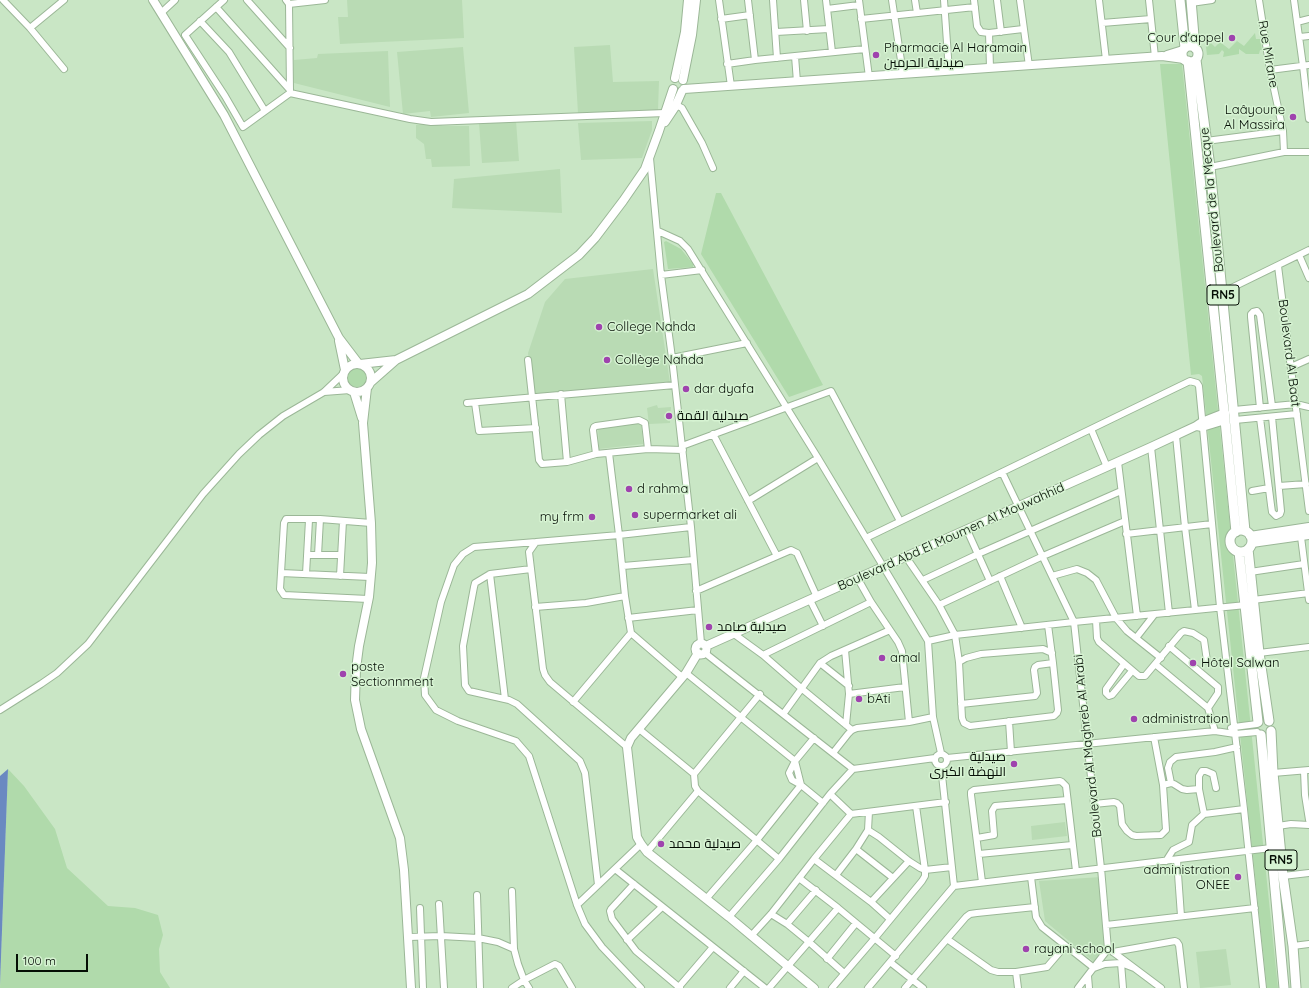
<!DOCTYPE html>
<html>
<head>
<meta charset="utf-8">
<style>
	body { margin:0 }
	#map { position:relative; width:1309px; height:988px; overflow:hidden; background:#c9e6c5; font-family:Quicksand,sans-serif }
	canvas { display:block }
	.scale { position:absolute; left:16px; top:954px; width:72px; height:18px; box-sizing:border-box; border:2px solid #050e05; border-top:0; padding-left:5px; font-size:12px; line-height:14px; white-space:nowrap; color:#050e05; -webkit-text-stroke:3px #d6f3d2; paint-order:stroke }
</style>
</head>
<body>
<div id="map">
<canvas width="1309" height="988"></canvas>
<div class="scale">100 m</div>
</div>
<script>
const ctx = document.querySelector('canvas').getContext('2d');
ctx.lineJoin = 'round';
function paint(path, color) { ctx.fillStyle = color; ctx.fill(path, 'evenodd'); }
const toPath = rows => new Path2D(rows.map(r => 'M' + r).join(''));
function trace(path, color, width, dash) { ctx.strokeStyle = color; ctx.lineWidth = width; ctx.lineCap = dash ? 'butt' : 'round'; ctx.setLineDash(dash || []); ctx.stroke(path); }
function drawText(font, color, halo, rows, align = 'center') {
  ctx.font = font + ' Quicksand,Cairo,sans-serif'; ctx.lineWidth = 3; ctx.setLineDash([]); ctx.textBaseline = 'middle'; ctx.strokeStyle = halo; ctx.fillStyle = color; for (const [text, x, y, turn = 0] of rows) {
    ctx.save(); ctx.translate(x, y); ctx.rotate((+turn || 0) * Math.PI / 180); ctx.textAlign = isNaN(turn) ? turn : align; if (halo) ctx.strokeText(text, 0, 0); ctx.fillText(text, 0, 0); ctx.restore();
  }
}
const built = toPath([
	[347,0,462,0,464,38,340,44,338,17,348,17],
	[610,45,613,82,659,81,658,110,578,113,574,47],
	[463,47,469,113,431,117,430,111,403,114,397,52],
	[388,51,390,107,294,83,294,60,317,58,318,54],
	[516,121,519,161,482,163,479,123],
	[652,121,652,130,642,158,581,160,578,123],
	[428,123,443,126,469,126,470,166,432,167,431,159,426,159,424,144,416,138,416,125],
	[560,169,562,213,452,208,454,179],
	[653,269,670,383,533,394,528,353,545,302,565,279],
	[657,405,658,408,671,407,670,423,649,424,647,408],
	[641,423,643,444,599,449,598,428],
	[1065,822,1067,836,1032,840,1031,826],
	[1101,877,1105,947,1094,962,1045,921,1039,881],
	[1226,949,1231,985,1200,988,1196,952]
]);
const green = toPath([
	[1255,33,1256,39,1260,39,1262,50,1260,50,1259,54,1246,54,1239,49,1239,54,1223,57,1224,52,1222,50,1219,54,1207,55,1206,47,1210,42,1215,47,1220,42,1229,49,1237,41,1244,46],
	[1160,64,1182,64,1278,988,1267,988,1202,376,1199,374,1191,375],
	[716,193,721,193,823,385,789,397,701,254],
	[666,241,681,249,693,264,693,267,668,269,664,242],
	'347 377a10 10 0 1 1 20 0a10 10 0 1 1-20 0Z',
	[8,769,24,786,55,829,67,868,108,906,135,908,158,915,163,935,159,949,160,972,170,988,0,988]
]);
const water = toPath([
	[8,769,0,985,0,776]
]);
const street = toPath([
	[3,0,30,28,64,69],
	[224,0,185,35,225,96,243,127,290,93,410,119,431,122,665,113],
	[247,0,290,48],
	[286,0,289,4,290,91],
	[719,0,731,86],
	[748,0,755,60],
	[773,0,777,58],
	[804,0,807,31],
	[826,0,832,52],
	[859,0,869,77],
	[892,0,903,74],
	[915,0,917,13],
	[944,0,949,71],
	[974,0,977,26,981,32,989,33,1023,29],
	[997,0,1001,32],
	[1020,0,1029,66],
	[1099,0,1106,60],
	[1149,0,1155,57],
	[1259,0,1270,70,1283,131,1284,152,1309,152],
	[1294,0,1303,66,1309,119],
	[1191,3,1212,0],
	[289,4,325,0],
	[216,7,290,90],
	[827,9,859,5],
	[161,13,175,0],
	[721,19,750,15],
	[861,19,975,7],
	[200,21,229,52,265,111],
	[1297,22,1309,19],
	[1102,23,1151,19],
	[30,28,64,0],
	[776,32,829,29],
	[989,33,990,68],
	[1300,37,1309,36],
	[795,56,797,82],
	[727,64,755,60,865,49],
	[1270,70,1309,65],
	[676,105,682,108,702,143,713,168],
	[1206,141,1283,131],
	[650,158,661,275,672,358,691,527,701,643],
	[1210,167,1284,152],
	[658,231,680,241,688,249,818,458,928,641,933,717,941,753],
	[1299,255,1309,278],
	[1278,266,1309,511],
	[661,275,702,270],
	[1223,292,1309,250],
	[672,358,747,343],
	[528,360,539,460,542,464,567,462,596,454,648,449,683,450],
	[1291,367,1309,359],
	[324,392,350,390],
	[561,394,567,462],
	[467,403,675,385],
	[475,403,479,431,536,428],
	[1260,408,1251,317,1251,314,1253,312,1257,311,1260,315,1272,406],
	[1234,410,1296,404,1309,407],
	[1260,418,1271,505,1272,512,1276,516,1280,514,1281,511,1272,417],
	[1235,420,1297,414],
	[1091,429,1107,467],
	[713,434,777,556],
	[1176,436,1185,527,1195,610],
	[682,446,831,391,900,521],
	[1151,447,1169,613],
	[596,454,593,430,594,427,596,426,639,420,645,423,648,449],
	[1118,462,1137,616],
	[1002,472,1074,622,1101,868,1108,949,1078,988],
	[1279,486,1306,484],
	[1252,491,1269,488],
	[748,501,818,458],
	[967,530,990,581],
	[1126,534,1212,524],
	[1301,537,1309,600],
	[866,538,1190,381,1197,383,1199,386,1220,607,1244,809,1263,988],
	[536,542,474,547,463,554,454,565,441,602,424,678,425,695,436,710,458,721,516,741,529,756,577,905,585,924,602,947,641,988],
	[307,555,341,555],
	[318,555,320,519],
	[906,557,939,605,1043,556,1125,521],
	[623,566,693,560],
	[531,569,490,574,475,583,474,587,463,646,465,685,469,691,509,700,517,704,580,761,585,773,598,885],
	[1250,572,1304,564],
	[281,573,370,577],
	[306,574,309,520],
	[490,574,505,699],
	[340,576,343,521],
	[1000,576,1022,628],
	[1052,576,1077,569,1087,573,1096,580,1116,618,1127,631,1161,658],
	[858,579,871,602,898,642,902,651,909,722],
	[923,580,978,554,1121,491],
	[696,591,791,550,797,553,817,597],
	[368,599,284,595,280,589,284,523,286,519,320,519,371,523],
	[810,600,823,626],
	[1253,600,1309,593],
	[939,605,955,635,959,662,962,718,964,723,970,726,1054,716,1057,713,1058,710,1053,663,1048,625],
	[535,607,586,603,625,596],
	[628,618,698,610],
	[1096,620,1097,638,1099,642,1139,676,1145,676,1181,633,1184,631,1193,633,1204,640,1207,661],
	[631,633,682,677],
	[734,634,763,655,801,688,852,730],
	[1136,638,1154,615],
	[928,641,955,635,1074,622,1246,605],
	[1169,646,1218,687,1218,693,1208,708],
	[845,650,849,694,846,725],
	[705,653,853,769,935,758],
	[1259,653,1309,647],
	[763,655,871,602],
	[959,662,966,658,981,654,1043,649,1052,653],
	[820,663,849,686],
	[1124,664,1106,689,1106,693,1109,696,1112,695,1132,671],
	[1155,664,1208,708,1215,731],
	[686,673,795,761,801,785,823,803],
	[849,694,905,687],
	[573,702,631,633,625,596,619,535,609,453],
	[961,704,1035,696,1037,693,1034,670,1035,667,1038,665,1053,663],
	[0,710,41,684,57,673,88,644,203,494,239,454,259,435,283,416,324,392,343,374],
	[784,713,820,663,831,656,890,630],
	[1009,721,1011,752],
	[1231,728,1234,727,1257,724],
	[639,729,694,774,695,786,698,791,779,859],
	[1154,737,1163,785],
	[627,747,550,682,545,675,543,669,529,552,536,542,619,535,691,527],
	[833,753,848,734,852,730,857,728,909,722,933,717],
	'935 760a6 6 0 1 1 12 0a6 6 0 1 1-12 0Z',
	[947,758,1215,731,1235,734,1257,732],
	[941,766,954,886],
	[1304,771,1305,795,1309,820],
	[1273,773,1309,770],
	[694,774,760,694],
	[1171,783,1168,768,1170,762,1176,757,1215,752,1237,747],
	[1199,789,1199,776,1202,771,1206,771,1213,774,1216,788],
	[830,794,851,814],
	[1094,804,1114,802,1117,803,1120,806,1122,824,1127,831,1132,835,1136,836,1161,835,1166,830,1163,785,1171,783,1174,784,1182,789,1187,790,1199,789,1204,814],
	[1278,826,1291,824,1309,825],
	[868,830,879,837,909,861,920,868,925,870,952,867],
	[977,838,994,835,992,811,995,806,1067,800],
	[856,849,893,878],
	[647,852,698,791],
	[979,854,1072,845],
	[814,859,871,902,890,919],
	[1177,860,1181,916],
	[1166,861,1173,850,1189,842,1192,825,1204,814,1244,809],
	[615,869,765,988],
	[836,875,856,849,868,830,869,812],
	[1283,876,1309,873],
	[1031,877,1036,917,1042,927,1094,968,1105,964,1121,963,1134,968],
	[799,878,838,908,896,956],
	[982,882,971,795,971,792,974,790,1060,781,1062,782,1066,786,1076,871],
	[634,884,611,909,610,911,612,919,636,951,680,988],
	[512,891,514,949,518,964,524,980,529,988],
	[477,895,480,988],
	[706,899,757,840,801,785,792,780,789,773,795,761,814,738],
	[871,902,909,861],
	[439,904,444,988],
	[577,905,641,844],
	[420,908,423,988],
	[771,914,787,924,809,942,844,973],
	[729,917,779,859,830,794,853,769],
	[787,924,816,890],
	[1106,925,1255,908],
	[751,936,771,914,814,859,851,814,946,802],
	[409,937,441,936,478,938,498,942,514,949],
	[947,939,991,970,998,972,1016,972,1047,967,1065,946],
	[627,940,662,907],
	[1293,946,1309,944],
	[1113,952,1175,941,1177,942,1179,945,1184,988],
	[1113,952,1161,988],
	[827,959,856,923],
	[890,962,923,988],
	[1121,963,1123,988],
	[1016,972,1018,988],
	[1088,976,1089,988],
	[512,988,524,980,555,964,559,966,572,988],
	[678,988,713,947],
	[730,988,744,971],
	[769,988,838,908],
	[832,988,875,938,922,881,925,876,925,870,916,806],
	[868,988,954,886,1271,848],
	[905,988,966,917,970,914,977,913,1035,907]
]);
const secondary = toPath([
	[153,0,224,115,339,338,358,363],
	[1167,55,1183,50],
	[675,78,685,32,688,0],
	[683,80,692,35,696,0],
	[684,89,1162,56,1184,59],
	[665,122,675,107,682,91],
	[339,341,345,370],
	'343 378a14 14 0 1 1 28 0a14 14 0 1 1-28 0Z',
	[360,364,396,360],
	[371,382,396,360,528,294,579,255,595,238,623,201,645,169,659,131,673,89],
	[367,388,363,423,371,523,372,563,369,597,359,646,356,669,355,700,361,729,400,838,404,870,411,988],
	[354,392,362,418],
	[1197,426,1202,427,1225,420],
	[1250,536,1309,527],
	[1252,543,1309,535],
	'695.5 649a5.5 5.5 0 1 1 11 0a5.5 5.5 0 1 1-11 0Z',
	[706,646,1151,447,1196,426,1202,422,1225,413],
	[698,653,686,673,631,738,627,747,637,837,641,844,647,852,729,917,814,988]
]);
const primary = toPath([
	[1180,0,1185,48],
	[1191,0,1195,48],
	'1182 54a8 8 0 1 1 16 0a8 8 0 1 1-16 0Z',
	[1196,60,1210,167,1245,531],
	[1188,61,1225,420,1236,532],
	'1230 541a11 11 0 1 1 22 0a11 11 0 1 1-22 0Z',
	[1248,549,1259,653,1269,721],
	[1239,552,1258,722],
	[1271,731,1273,773,1283,876,1293,946,1296,988],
	[1261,735,1284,988]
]);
const markers = [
	[1232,38,4,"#9f43ae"],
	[876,55,4,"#9f43ae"],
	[1293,117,4,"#9f43ae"],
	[599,327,4,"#9f43ae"],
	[607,360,4,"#9f43ae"],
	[686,389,4,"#9f43ae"],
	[669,416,4,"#9f43ae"],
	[629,489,4,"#9f43ae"],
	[635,515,4,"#9f43ae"],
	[592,517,4,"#9f43ae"],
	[709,627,4,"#9f43ae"],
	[882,658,4,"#9f43ae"],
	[1193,663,4,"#9f43ae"],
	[343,674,4,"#9f43ae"],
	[859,699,4,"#9f43ae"],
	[1134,719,4,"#9f43ae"],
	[1014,764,4,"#9f43ae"],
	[661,844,4,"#9f43ae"],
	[1238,877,4,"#9f43ae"],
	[1026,949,4,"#9f43ae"]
];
const shields = [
	[1223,295,32],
	[1281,860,32]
];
const shieldNames = [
	["RN5",1223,295],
	["RN5",1281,860]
];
const poiNames = [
	["Cour d'appel",1224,38,"right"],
	["Pharmacie Al Haramain",884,48],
	["صيدلية الحرمين",884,63],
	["Laâyoune",1285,110,"right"],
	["Al Massira",1285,125,"right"],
	["College Nahda",607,327],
	["Collège Nahda",615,360],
	["dar dyafa",694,389],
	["صيدلية القمة",677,416],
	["d rahma",637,489],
	["supermarket ali",643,515],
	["my frm",584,517,"right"],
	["صيدلية صامد",717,627],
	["amal",890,658],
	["Hôtel Salwan",1201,663],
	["poste",351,667],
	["Sectionnment",351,682],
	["bAti",867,699],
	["administration",1142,719],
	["صيدلية",1006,757,"right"],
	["النهضة الكبرى",1006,772,"right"],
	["صيدلية محمد",669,844],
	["administration",1230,870,"right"],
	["ONEE",1230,885,"right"],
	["rayani school",1034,949]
];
const streetNames = [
	["Rue Mirane",1268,54,80],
	["Boulevard de la Mecque",1212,200,-96],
	["Boulevard Al Baat",1289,353,83],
	["Boulevard Abd El Moumen Al Mouwahhid",951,537,-24],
	["Boulevard Al Maghreb Al Arabi",1088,746,-96]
];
paint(built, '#b9dbb4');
paint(green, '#b0daab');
paint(water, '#6a89c1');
trace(street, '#9bb797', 8);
trace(secondary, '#9bb797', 10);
trace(primary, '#9bb797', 11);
trace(street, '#fff', 6);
trace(secondary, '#fff', 8);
trace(primary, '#fff', 9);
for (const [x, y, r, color] of markers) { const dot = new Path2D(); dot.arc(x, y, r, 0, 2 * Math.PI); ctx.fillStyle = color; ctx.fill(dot); trace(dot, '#d6f3d2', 1.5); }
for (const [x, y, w] of shields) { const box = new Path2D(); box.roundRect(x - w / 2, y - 10, w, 20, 3); ctx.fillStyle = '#d6f3d2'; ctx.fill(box); trace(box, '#050e05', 1); }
drawText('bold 12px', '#050e05', null, shieldNames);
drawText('13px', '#050e05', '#d6f3d2', poiNames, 'left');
drawText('13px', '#050e05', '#d6f3d2', streetNames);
</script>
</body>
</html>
